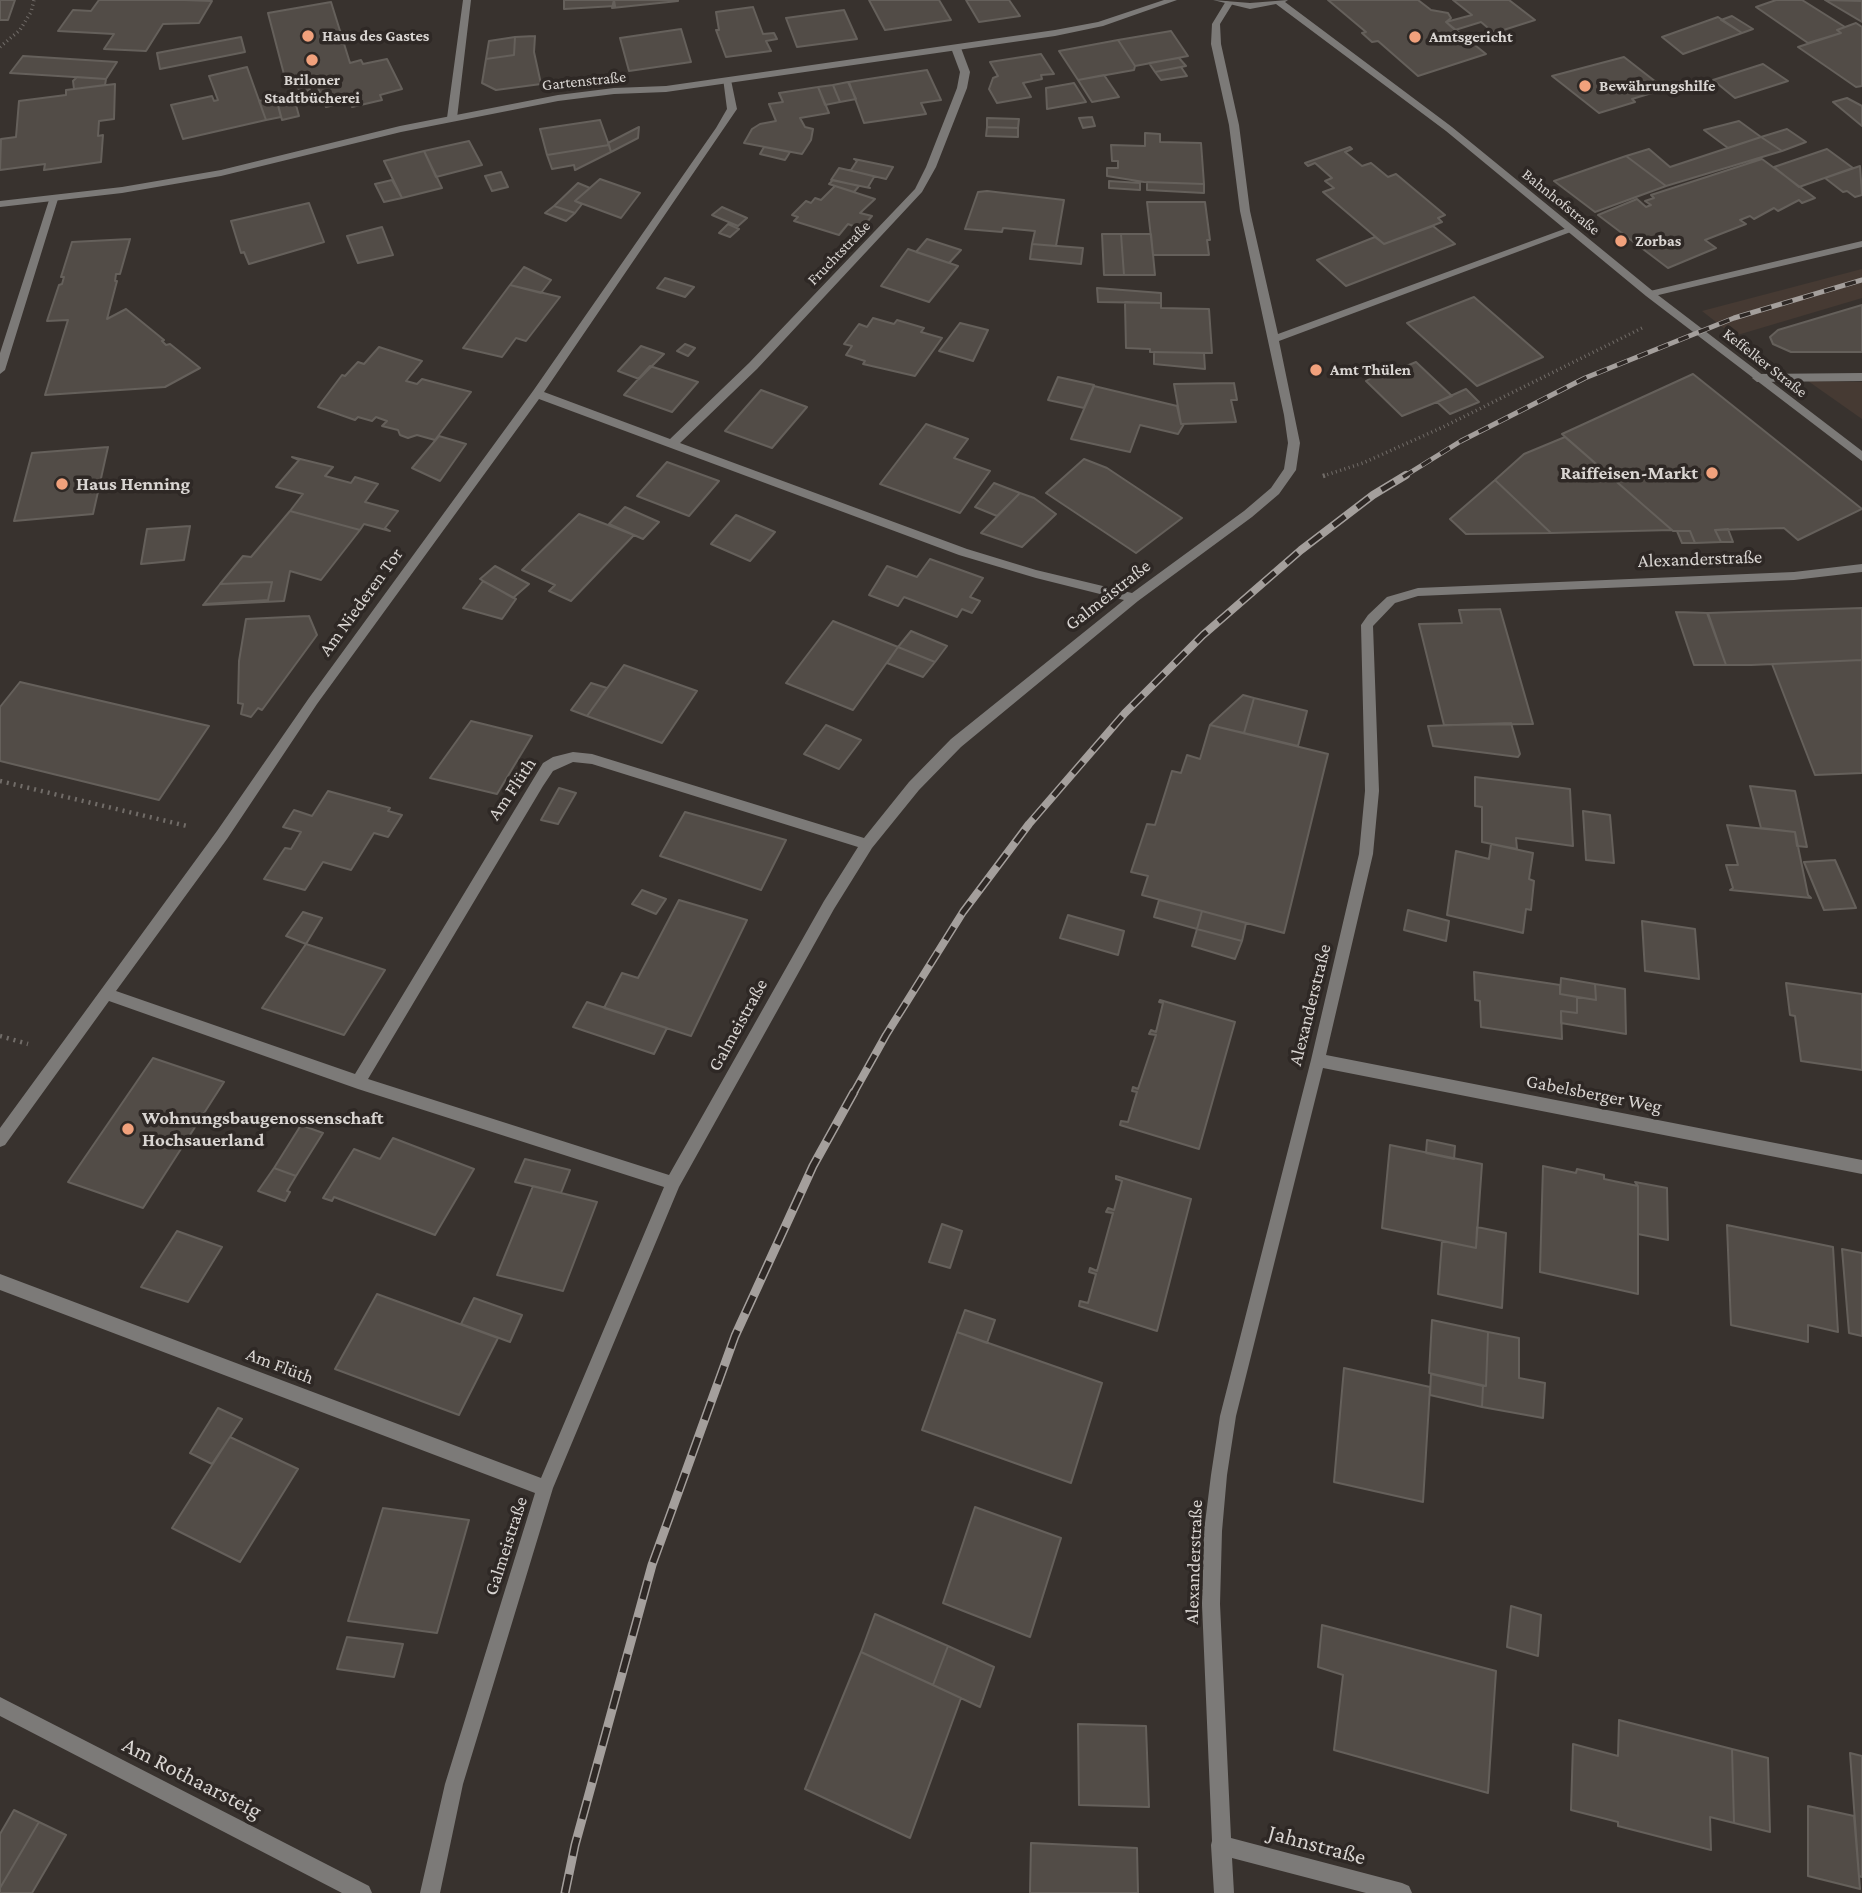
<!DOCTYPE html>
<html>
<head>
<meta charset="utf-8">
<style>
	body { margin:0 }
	canvas { display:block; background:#38322e }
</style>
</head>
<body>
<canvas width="1862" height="1893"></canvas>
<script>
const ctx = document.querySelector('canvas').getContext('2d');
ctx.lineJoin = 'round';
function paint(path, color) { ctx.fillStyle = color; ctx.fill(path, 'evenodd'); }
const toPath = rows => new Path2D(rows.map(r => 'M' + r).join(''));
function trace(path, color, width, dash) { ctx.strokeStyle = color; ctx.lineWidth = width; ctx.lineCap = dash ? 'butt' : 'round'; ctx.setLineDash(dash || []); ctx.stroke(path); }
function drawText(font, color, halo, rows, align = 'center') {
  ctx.font = font + ' "Crimson Pro",serif'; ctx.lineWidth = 7; ctx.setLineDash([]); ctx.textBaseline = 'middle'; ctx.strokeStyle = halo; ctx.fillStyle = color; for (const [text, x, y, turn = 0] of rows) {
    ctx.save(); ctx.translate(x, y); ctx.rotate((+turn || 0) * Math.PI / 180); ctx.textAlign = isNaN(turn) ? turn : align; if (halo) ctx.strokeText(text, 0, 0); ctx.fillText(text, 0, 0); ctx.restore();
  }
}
const built = toPath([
	[1862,269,1862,298,1734,336,1702,311],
	[1808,381,1862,382,1862,419]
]);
const building = toPath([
	[0,0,15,0,8,20,0,20,0,0],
	[99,0,184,0,212,1,199,23,163,24,146,51,104,49,114,34,58,31,73,10,91,11,99,0],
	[564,0,614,0,615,6,564,9,564,0],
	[614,0,678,0,678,1,612,8,614,0],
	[869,0,939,0,951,20,885,30,869,0],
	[966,0,1009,0,1020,16,979,22,966,0],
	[1328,0,1418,0,1431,10,1448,13,1451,18,1446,22,1486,54,1418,76,1378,41,1372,42,1362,33,1366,32,1328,0],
	[1453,0,1509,0,1535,20,1494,33,1481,22,1455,30,1446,22,1472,15,1453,0],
	[1776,0,1802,0,1845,27,1837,30,1841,33,1808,43,1756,7,1776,0],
	[1825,0,1862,1,1862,22,1825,0],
	[331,2,350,63,361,60,363,64,387,59,402,89,380,95,382,100,352,107,350,101,326,107,314,78,305,79,310,90,300,92,295,81,286,82,268,13,331,2],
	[753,7,763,34,774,33,777,39,766,41,771,51,726,57,716,30,719,30,716,12,753,7],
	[844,10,857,39,797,47,786,18,844,10],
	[1732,16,1753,29,1742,33,1721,20,1732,16],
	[1718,17,1742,33,1683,54,1662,37,1718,17],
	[1856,23,1862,27,1862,86,1856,87,1798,47,1841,33,1837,30,1856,23],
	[681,29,691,62,629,71,620,38,681,29],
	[1171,31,1188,56,1135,66,1118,40,1171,31],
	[535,36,534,52,541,84,496,90,482,83,486,59,514,55,515,37,535,36],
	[241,37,245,52,160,69,157,53,241,37],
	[515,37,514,55,486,59,489,41,515,37],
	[1118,40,1135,66,1134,70,1078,80,1059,51,1118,40],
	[1041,54,1054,74,1041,75,1042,79,1023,83,1031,97,997,103,989,89,993,78,998,76,990,62,1041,54],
	[23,56,117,62,106,79,10,73,23,56],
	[1624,57,1665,89,1632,99,1635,102,1599,113,1552,76,1624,57],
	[1179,58,1186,66,1155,72,1149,63,1179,58],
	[1763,64,1788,81,1735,98,1713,80,1763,64],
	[247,67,266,120,183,139,171,105,212,96,214,101,218,100,209,76,247,67],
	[1181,67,1187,76,1161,80,1155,72,1181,67],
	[927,70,941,100,921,103,926,114,864,123,849,82,927,70],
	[1104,75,1119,97,1092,102,1078,80,1104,75],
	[77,77,106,79,105,85,74,89,73,81,77,77],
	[848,82,856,99,840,102,833,85,848,82],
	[1074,83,1086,102,1047,109,1046,88,1074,83],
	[115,84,114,119,99,121,98,136,103,135,101,162,44,170,45,164,0,170,1,139,16,137,19,101,66,95,66,90,115,84],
	[833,85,840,102,825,105,818,87,833,85],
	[818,87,829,113,800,118,805,127,813,129,811,140,802,154,744,143,752,129,760,124,776,121,769,104,783,102,779,93,818,87],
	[276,98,281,117,266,120,259,101,276,98],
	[294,98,299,116,282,120,277,101,294,98],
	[1847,98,1862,106,1862,126,1833,102,1847,98],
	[1092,117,1095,126,1083,128,1079,118,1092,117],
	[987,118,1019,119,1018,128,987,127,987,118],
	[600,120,609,145,547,155,540,129,600,120],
	[1739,121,1761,137,1728,148,1704,130,1739,121],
	[639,127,638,138,611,152,608,143,639,127],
	[987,127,1018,128,1018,137,986,136,987,127],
	[1787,129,1806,142,1782,151,1761,137,1787,129],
	[1145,133,1160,134,1160,142,1201,143,1204,184,1144,182,1107,176,1107,168,1118,168,1118,161,1112,161,1111,145,1145,146,1145,133],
	[1761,137,1782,151,1666,186,1626,156,1649,149,1670,167,1761,137],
	[469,141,482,165,436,177,424,151,469,141],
	[609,145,611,152,575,170,574,165,552,169,547,155,609,145],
	[764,147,790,152,785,160,760,154,764,147],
	[1350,147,1352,149,1345,152,1362,166,1371,163,1388,177,1396,174,1445,215,1438,218,1442,222,1384,244,1323,192,1334,188,1325,181,1332,178,1315,163,1308,166,1305,163,1350,147],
	[1827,149,1853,168,1799,187,1774,167,1827,149],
	[424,151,442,188,402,198,384,161,424,151],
	[1626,156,1666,186,1595,212,1554,181,1626,156],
	[854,159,893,167,886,179,848,170,851,170,857,161,854,159],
	[1762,159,1815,198,1802,203,1799,200,1778,211,1774,208,1754,219,1750,216,1740,220,1746,224,1705,240,1716,248,1668,268,1598,215,1637,199,1646,207,1651,205,1645,201,1654,198,1651,195,1762,159],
	[1860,166,1862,195,1855,197,1847,191,1843,192,1825,178,1860,166],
	[839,168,848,170,877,177,874,177,868,187,870,188,831,180,839,168],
	[501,172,508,187,492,191,485,176,501,172],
	[600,179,640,193,621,218,575,201,600,179],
	[392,180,402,198,384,202,375,184,392,180],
	[833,180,859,186,854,192,829,184,833,180],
	[1109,181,1140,183,1140,190,1109,188,1109,181],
	[1147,182,1204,184,1204,193,1147,190,1147,182],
	[578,183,590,188,575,201,582,204,575,213,554,206,578,183],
	[835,186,875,199,860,213,872,216,861,229,848,224,839,235,794,221,798,217,792,215,806,201,811,203,815,198,821,200,835,186],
	[987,191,1064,200,1056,246,1032,244,1035,231,1003,228,1002,232,965,229,978,192,987,191],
	[1147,202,1205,202,1210,240,1207,240,1209,255,1153,255,1147,202],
	[309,203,324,242,249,264,244,252,241,253,231,221,309,203],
	[554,206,575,213,566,221,545,213,554,206],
	[722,207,747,218,738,226,712,215,722,207],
	[728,224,739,229,730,237,719,233,728,224],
	[1433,226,1455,244,1346,286,1317,260,1375,237,1384,244,1433,226],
	[382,227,393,255,358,263,347,236,382,227],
	[1102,234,1121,234,1124,275,1104,275,1102,234],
	[1121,234,1151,234,1155,275,1124,275,1121,234],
	[130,239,120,274,116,274,115,281,117,281,107,319,126,309,164,340,162,341,166,345,170,344,200,368,165,387,45,395,68,320,47,321,59,285,62,284,64,277,61,277,72,242,130,239],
	[927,239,961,250,949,263,916,252,927,239],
	[1032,244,1083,248,1081,264,1030,259,1032,244],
	[908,249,958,266,929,302,881,286,908,249],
	[524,267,551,280,541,293,510,285,524,267],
	[665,278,694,287,685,297,657,288,665,278],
	[510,285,560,297,526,341,516,338,502,357,463,348,510,285],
	[1097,288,1161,293,1161,303,1098,302,1097,288],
	[1474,297,1543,357,1477,386,1407,323,1474,297],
	[1125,302,1161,303,1161,308,1209,309,1212,353,1150,352,1150,349,1126,348,1125,302],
	[1862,305,1862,352,1791,352,1773,344,1770,337,1778,330,1862,305],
	[873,318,894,324,897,320,924,328,921,332,942,338,915,376,863,364,865,361,846,355,852,346,844,344,859,324,867,327,873,318],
	[960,323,988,330,973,361,939,351,960,323],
	[685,344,695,348,688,356,677,351,685,344],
	[641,346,664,354,639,379,618,371,641,346],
	[379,347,422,361,406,381,417,384,422,379,471,392,435,440,417,435,408,438,400,435,398,430,382,426,387,421,376,417,372,421,358,417,355,420,318,407,342,375,345,376,358,362,364,364,379,347],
	[1154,352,1204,353,1205,369,1154,364,1154,352],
	[1416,362,1452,396,1402,416,1366,381,1378,374,1385,375,1416,362],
	[650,366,698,382,672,412,624,395,650,366],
	[1693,374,1862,509,1798,540,1784,528,1715,530,1721,542,1695,543,1690,531,1673,531,1562,434,1693,374],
	[1058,377,1094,385,1084,408,1048,400,1058,377],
	[1234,383,1237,400,1231,400,1236,422,1181,424,1174,384,1234,383],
	[1094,386,1177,406,1181,424,1184,424,1178,434,1140,425,1130,452,1071,439,1094,386],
	[1466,389,1479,402,1450,414,1437,402,1466,389],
	[761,390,807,407,772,448,725,431,761,390],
	[926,424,968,439,954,458,990,471,960,513,880,484,926,424],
	[439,436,466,444,440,481,412,468,439,436],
	[1565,437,1672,530,1551,533,1495,480,1524,454,1565,437],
	[108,447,93,514,14,521,32,453,108,447],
	[292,457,333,467,325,476,351,483,355,477,378,484,365,502,398,511,385,528,390,531,364,524,360,530,290,511,303,494,276,487,299,460,292,457],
	[1084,459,1107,468,1182,518,1136,553,1046,493,1084,459],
	[667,462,719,481,689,516,637,496,667,462],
	[1495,480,1551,533,1466,534,1450,519,1495,480],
	[994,483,1020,493,997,516,975,507,994,483],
	[1020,493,1034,498,1056,514,1022,547,981,533,1020,493],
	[625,507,659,522,643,539,609,524,625,507],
	[290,511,360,530,321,580,290,571,284,601,203,605,268,600,272,582,220,584,243,556,251,557,290,511],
	[579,514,634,535,571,601,549,591,555,585,522,570,579,514],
	[736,515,775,532,750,561,711,544,736,515],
	[190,526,184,560,141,564,147,529,190,526],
	[1728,529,1733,542,1721,542,1715,530,1728,529],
	[1677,531,1690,531,1695,543,1682,543,1677,531],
	[930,559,983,578,970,597,980,601,972,613,962,609,957,617,904,597,898,606,869,595,887,566,917,577,930,559],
	[495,566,529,584,513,598,480,579,495,566],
	[483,581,516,599,502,619,463,608,483,581],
	[272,582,268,600,204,604,220,584,272,582],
	[1862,608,1862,660,1751,665,1726,665,1708,613,1862,608],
	[1500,609,1533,724,1444,725,1419,624,1462,623,1459,610,1500,609],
	[1676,612,1707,613,1726,665,1694,665,1676,612],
	[309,616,317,635,262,710,258,708,251,717,241,714,243,704,238,703,239,661,246,619,309,616],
	[833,621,898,647,853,710,786,683,833,621],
	[911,631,947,646,935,662,898,647,911,631],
	[898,647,935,662,923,677,887,663,898,647],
	[1862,660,1862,773,1815,775,1772,664,1862,660],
	[624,665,697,691,662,743,587,716,624,665],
	[20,682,209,726,159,800,0,761,0,707,20,682],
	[591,683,607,688,587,716,571,710,591,683],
	[1243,695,1254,698,1244,733,1210,725,1243,695],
	[1254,698,1307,711,1298,746,1244,733,1254,698],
	[471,721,532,736,497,794,430,778,471,721],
	[1511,723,1520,754,1518,757,1433,746,1428,726,1511,723],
	[826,725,861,740,839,769,804,754,826,725],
	[1210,725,1328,754,1284,933,1142,895,1148,876,1131,872,1147,824,1155,825,1172,771,1181,773,1187,755,1200,759,1210,725],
	[1475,777,1570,789,1573,846,1516,838,1517,849,1482,842,1482,807,1475,806,1475,777],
	[1750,786,1795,791,1807,847,1797,846,1795,832,1761,828,1750,786],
	[559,788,576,793,558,824,541,820,559,788],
	[328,791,390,808,388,811,402,815,388,837,374,833,351,870,323,862,305,890,264,879,285,848,291,849,301,832,283,827,294,810,312,816,328,791],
	[1583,811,1610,815,1614,863,1586,860,1583,811],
	[685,812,786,840,761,890,660,856,685,812],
	[1727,825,1795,832,1808,895,1811,898,1730,890,1733,888,1726,865,1738,865,1727,825],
	[1491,844,1533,853,1529,879,1534,881,1531,910,1526,909,1523,933,1447,915,1456,851,1489,859,1491,844],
	[1835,860,1856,908,1824,910,1804,862,1835,860],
	[642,890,666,899,656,914,632,904,642,890],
	[679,900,747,920,691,1036,604,1008,622,973,638,978,679,900],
	[1159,900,1202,911,1197,929,1154,917,1159,900],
	[1408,910,1449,921,1446,941,1404,930,1408,910],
	[1202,911,1246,923,1242,941,1197,929,1202,911],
	[303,912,322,918,306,944,286,936,303,912],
	[1068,915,1124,931,1118,955,1060,938,1068,915],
	[1642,921,1695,929,1699,979,1645,971,1642,921],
	[1197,929,1242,941,1235,959,1192,946,1197,929],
	[306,944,385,970,344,1035,262,1008,306,944],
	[1474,972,1560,985,1560,994,1577,997,1577,1013,1561,1011,1562,1039,1481,1027,1480,1001,1475,1000,1474,972],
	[1561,978,1595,984,1596,1000,1560,994,1561,978],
	[1786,983,1862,994,1862,1070,1801,1061,1795,1016,1790,1015,1786,983],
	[1595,984,1625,989,1626,1034,1561,1023,1561,1011,1577,1013,1577,997,1596,1000,1595,984],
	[1160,1000,1235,1022,1199,1149,1120,1125,1121,1121,1128,1122,1137,1092,1132,1091,1133,1087,1138,1089,1156,1035,1149,1034,1151,1030,1156,1032,1163,1003,1159,1002,1160,1000],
	[587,1002,667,1028,654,1054,573,1027,587,1002],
	[153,1058,224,1082,143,1208,68,1182,153,1058],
	[301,1125,323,1133,296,1176,274,1168,301,1125],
	[393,1138,474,1169,435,1235,334,1197,332,1201,323,1198,354,1149,380,1159,393,1138],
	[1427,1140,1455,1146,1454,1159,1426,1153,1427,1140],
	[1390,1145,1482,1164,1476,1248,1382,1228,1390,1145],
	[525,1159,570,1170,561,1193,515,1182,525,1159],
	[1543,1166,1576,1173,1577,1169,1604,1175,1604,1179,1638,1186,1638,1294,1540,1272,1543,1166],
	[274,1168,296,1176,287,1191,290,1192,285,1201,258,1191,274,1168],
	[1116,1176,1191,1199,1157,1331,1079,1306,1080,1301,1088,1303,1096,1274,1089,1272,1090,1268,1097,1271,1113,1213,1106,1212,1108,1208,1114,1210,1122,1181,1116,1179,1116,1176],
	[1635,1182,1667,1188,1668,1240,1638,1234,1638,1186,1635,1182],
	[533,1186,597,1202,563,1291,497,1275,533,1186],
	[942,1224,962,1231,950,1268,929,1262,942,1224],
	[1727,1225,1833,1247,1838,1332,1808,1325,1808,1342,1731,1325,1727,1225],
	[1477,1227,1506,1233,1502,1308,1438,1294,1442,1241,1476,1248,1477,1227],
	[177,1231,222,1247,188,1302,141,1287,177,1231],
	[1842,1249,1862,1253,1862,1336,1849,1333,1842,1249],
	[377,1294,498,1338,459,1415,335,1369,377,1294],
	[474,1298,522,1315,510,1342,461,1324,474,1298],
	[965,1310,995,1320,987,1343,957,1332,965,1310],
	[1432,1320,1488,1332,1486,1386,1429,1373,1432,1320],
	[957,1332,1102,1383,1071,1483,922,1430,957,1332],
	[1488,1332,1519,1338,1519,1378,1545,1383,1543,1418,1482,1407,1483,1386,1486,1386,1488,1332],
	[1344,1368,1430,1387,1423,1502,1334,1482,1344,1368],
	[1431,1374,1483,1386,1482,1407,1430,1395,1431,1374],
	[218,1408,242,1419,212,1464,190,1453,218,1408],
	[230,1437,298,1469,240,1562,172,1528,230,1437],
	[975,1507,1061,1538,1030,1637,943,1603,975,1507],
	[383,1508,469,1520,437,1633,348,1621,383,1508],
	[1511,1606,1541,1615,1538,1656,1507,1647,1511,1606],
	[875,1614,948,1646,933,1685,861,1652,875,1614],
	[1322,1625,1496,1671,1488,1793,1334,1750,1343,1675,1318,1667,1322,1625],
	[347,1637,403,1644,394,1677,337,1669,347,1637],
	[948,1646,994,1667,980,1707,933,1685,948,1646],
	[861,1652,961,1698,910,1838,805,1789,861,1652],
	[1619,1720,1732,1749,1734,1823,1710,1817,1711,1850,1618,1826,1618,1822,1571,1810,1573,1744,1618,1756,1619,1720],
	[1078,1724,1146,1726,1149,1807,1079,1805,1078,1724],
	[1732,1749,1768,1758,1770,1832,1734,1823,1732,1749],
	[1850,1753,1862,1756,1862,1877,1859,1876,1850,1753],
	[1808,1806,1854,1816,1860,1889,1808,1876,1808,1806],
	[14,1810,39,1822,0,1888,0,1834,14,1810],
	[39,1822,66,1835,32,1893,0,1893,0,1888,39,1822],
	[1031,1843,1137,1848,1138,1893,1030,1893,1031,1843]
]);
const pathFar1 = toPath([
	[0,47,20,30,31,12,34,0],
	[1323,476,1363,463,1443,427,1642,328]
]);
const path = toPath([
	[1323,476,1326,475],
	[0,781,187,826],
	[0,1036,28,1044]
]);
const minor = toPath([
	[463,0,471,0,457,118,452,121,447,118,463,0],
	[1226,1,1233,3,1220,24,1221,44,1239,125,1250,211,1278,334,1567,228,1576,230,1279,341,1300,443,1296,470,1279,494,1252,517,1138,601,961,747,919,790,872,848,834,909,679,1187,553,1488,463,1784,440,1893,420,1893,445,1784,535,1493,0,1290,0,1274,541,1478,664,1187,358,1089,109,1001,5,1145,0,1147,0,1128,217,831,309,698,533,391,716,128,727,109,723,78,731,80,737,109,544,392,670,439,749,363,915,189,926,167,957,88,960,72,951,48,956,45,961,48,970,72,967,88,936,167,922,192,757,369,680,443,967,549,1036,570,1132,593,1244,511,1271,488,1284,469,1288,443,1284,415,1240,211,1229,125,1211,44,1212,24,1226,1],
	[539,399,959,555,1036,578,1124,600,951,739,909,782,864,838,592,754,573,752,553,757,543,763,355,1074,116,991,227,839,317,704,539,399],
	[573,762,592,764,858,847,824,901,669,1175,368,1079,543,786,553,771,573,762],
	[50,197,58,199,5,370,0,374,0,353,50,197],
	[1862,241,1862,247,1650,297,1645,294,1650,291,1862,241],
	[1862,373,1862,381,1757,382,1752,378,1757,374,1862,373],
	[1862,564,1862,572,1794,580,1418,596,1395,603,1373,626,1379,791,1373,854,1326,1055,1862,1160,1862,1174,1323,1068,1236,1416,1227,1475,1222,1531,1220,1604,1231,1838,1402,1883,1409,1886,1412,1893,1366,1893,1232,1858,1234,1893,1214,1893,1211,1845,1212,1841,1202,1604,1204,1531,1211,1475,1220,1416,1311,1060,1359,854,1365,791,1361,625,1368,615,1387,597,1418,588,1794,572,1862,564],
	[0,1697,369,1886,372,1893,342,1893,0,1716,0,1697]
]);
const tertiary = toPath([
	[1164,0,1177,0,1103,26,1055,36,666,92,614,94,558,101,401,132,221,176,122,193,0,207,0,201,122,187,221,170,400,126,558,95,614,88,666,86,1055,30,1098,22,1164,0],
	[1213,0,1250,3,1288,0,1285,2,1452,127,1654,292,1862,451,1862,461,1646,296,1446,131,1276,4,1250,9,1213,0]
]);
const railFar2 = toPath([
	[1403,477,1461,441,1585,378,1734,318,1862,280]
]);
const railFar1 = toPath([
	[853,1094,886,1035,963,912,1029,824,1125,713,1203,635,1301,550,1373,495,1406,475]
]);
const rail = toPath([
	[565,1893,575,1845,652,1565,735,1336,813,1166,854,1092]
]);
const markers = [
	[308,36,7,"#f1a17c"],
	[1415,37,7,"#f1a17c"],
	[312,60,7,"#f1a17c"],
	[1585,86,7,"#f1a17c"],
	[1621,241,7,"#f1a17c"],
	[1316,370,7,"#f1a17c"],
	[1712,473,7,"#f1a17c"],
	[62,484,7,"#f1a17c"],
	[128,1129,7,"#f1a17c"]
];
const farPoinames = [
	["Haus des Gastes",322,36],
	["Amtsgericht",1429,37],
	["Briloner",312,80,"center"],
	["Stadtbücherei",312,98,"center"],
	["Bewährungshilfe",1599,86],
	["Zorbas",1635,241],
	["Amt Thülen",1330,370]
];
const farStreetnames = [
	["Gartenstraße",584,81,-6],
	["Bahnhofstraße",1561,202,39],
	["Fruchtstraße",839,253,-46],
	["Keffelker Straße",1765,363,38]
];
const poiNames = [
	["Raiffeisen-Markt",1698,473,"right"],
	["Haus Henning",76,484],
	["Wohnungsbaugenossenschaft",142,1118],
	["Hochsauerland",142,1140]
];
const streetNames = [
	["Alexanderstraße",1700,559,-2],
	["Galmeistraße",1108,595,-38],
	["Am Niederen Tor",361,602,-54],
	["Am Flüth",512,789,-56],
	["Alexanderstraße",1310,1005,-76],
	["Galmeistraße",738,1025,-61],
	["Gabelsberger Weg",1594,1094,11],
	["Am Flüth",280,1366,21],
	["Galmeistraße",506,1546,-72],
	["Alexanderstraße",1194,1562,-88]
];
const nearStreetnames = [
	["Am Rothaarsteig",192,1778,27],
	["Jahnstraße",1317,1845,15]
];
paint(built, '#463a33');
paint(building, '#524c47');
trace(building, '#65605b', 2);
trace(pathFar1, '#716c68', 3.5, [1, 3.5]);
trace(path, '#716c68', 4.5, [2, 5]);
paint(minor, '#7c7a78');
paint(tertiary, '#7c7a78');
trace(railFar2, '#a49f9c', 5);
trace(railFar1, '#a49f9c', 8);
trace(rail, '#a49f9c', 9);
trace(railFar2, '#2e2825', 3.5, [11]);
trace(railFar1, '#2e2825', 5, [15]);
trace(rail, '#2e2825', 6, [19]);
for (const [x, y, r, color] of markers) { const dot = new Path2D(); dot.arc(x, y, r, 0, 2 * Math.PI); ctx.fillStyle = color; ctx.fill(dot); trace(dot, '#2e2825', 2.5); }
drawText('bold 16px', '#d9d5d2', '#2e2825', farPoinames, 'left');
drawText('16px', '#d9d5d2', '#2e2825', farStreetnames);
drawText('bold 19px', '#d9d5d2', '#2e2825', poiNames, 'left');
drawText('19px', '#d9d5d2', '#2e2825', streetNames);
drawText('23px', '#d9d5d2', '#2e2825', nearStreetnames);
</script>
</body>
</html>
